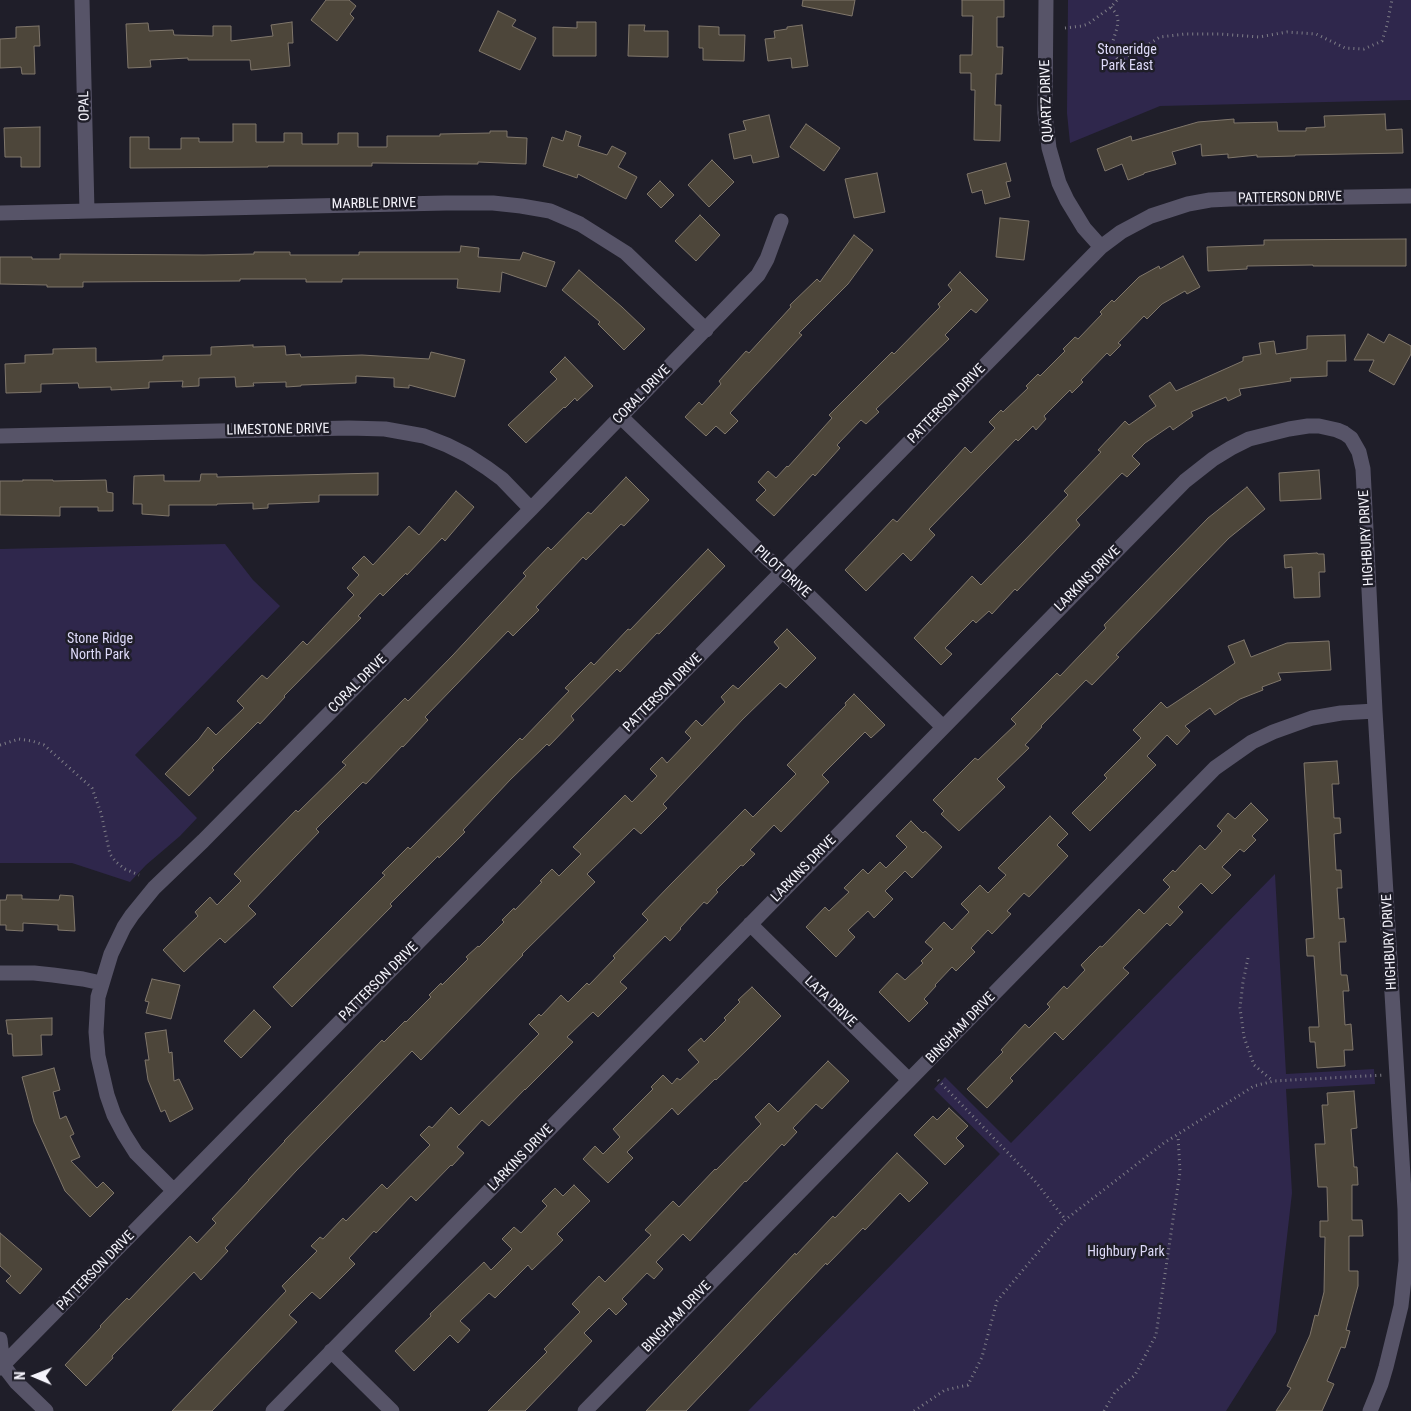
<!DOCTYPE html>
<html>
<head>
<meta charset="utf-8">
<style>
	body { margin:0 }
	#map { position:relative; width:1411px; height:1411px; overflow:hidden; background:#1f1e29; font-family:"Roboto Condensed",sans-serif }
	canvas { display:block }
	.north { position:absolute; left:10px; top:1351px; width:50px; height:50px; -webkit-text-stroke:4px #1f1e29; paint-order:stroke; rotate:271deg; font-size:14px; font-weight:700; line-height:20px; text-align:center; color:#f4f3fb }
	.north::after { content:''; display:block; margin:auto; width:18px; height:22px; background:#f4f3fb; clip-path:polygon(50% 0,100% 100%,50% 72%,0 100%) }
</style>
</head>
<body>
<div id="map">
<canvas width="1411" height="1411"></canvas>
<div class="north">N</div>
</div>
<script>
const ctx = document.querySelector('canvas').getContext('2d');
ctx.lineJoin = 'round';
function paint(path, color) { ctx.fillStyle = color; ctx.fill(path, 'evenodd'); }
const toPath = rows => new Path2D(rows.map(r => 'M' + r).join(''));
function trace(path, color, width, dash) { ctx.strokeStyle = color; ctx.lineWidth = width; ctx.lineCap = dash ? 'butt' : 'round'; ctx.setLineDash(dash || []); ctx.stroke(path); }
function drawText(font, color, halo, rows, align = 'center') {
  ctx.font = font + ' "Roboto Condensed",sans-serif'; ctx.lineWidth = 5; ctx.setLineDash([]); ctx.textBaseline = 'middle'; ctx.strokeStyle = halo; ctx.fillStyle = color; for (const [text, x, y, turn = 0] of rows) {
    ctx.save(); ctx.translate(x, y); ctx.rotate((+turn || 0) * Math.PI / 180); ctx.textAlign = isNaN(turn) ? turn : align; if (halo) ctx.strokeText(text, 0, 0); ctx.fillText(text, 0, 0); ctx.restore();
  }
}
const green = toPath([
	[1068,0,1411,0,1411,100,1160,106,1070,143,1067,113],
	[225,544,253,580,280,606,135,755,197,818,180,836,146,865,130,882,72,863,0,863,0,549],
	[1275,874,1286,1074,1374,1069,1375,1084,1286,1089,1292,1193,1276,1332,1226,1411,748,1411,1000,1154,934,1089,945,1077,1011,1143]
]);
const building = toPath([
	[326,0,349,0,356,6,350,14,354,18,337,41,311,20,326,0],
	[803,0,855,0,852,16,802,6,803,0],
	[962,0,1004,0,1004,17,997,17,997,47,1003,47,1002,74,996,74,995,105,1001,105,1000,141,974,140,975,90,971,90,971,73,960,73,960,55,972,55,973,16,962,16,962,0],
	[498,11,516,20,512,26,536,38,520,70,479,51,498,11],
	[292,22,293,43,288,43,290,66,251,70,250,60,188,60,188,58,150,60,151,67,128,68,126,24,148,23,149,31,173,30,174,35,213,36,213,26,231,26,231,41,273,36,271,25,292,22],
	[577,22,596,22,596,56,553,56,553,27,577,28,577,22],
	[629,25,645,25,644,31,668,31,668,57,628,56,629,25],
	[802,25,808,66,792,68,791,58,768,61,765,39,775,38,774,31,787,29,787,27,802,25],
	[39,26,40,46,34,46,35,74,22,74,21,67,0,68,0,39,16,38,16,27,39,26],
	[699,26,719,27,719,35,745,35,744,61,703,60,703,48,699,48,699,26],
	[1385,114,1386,130,1402,129,1403,153,1295,155,1295,156,1257,157,1257,155,1228,158,1228,154,1202,156,1201,144,1172,152,1176,164,1144,173,1144,174,1128,180,1122,164,1105,171,1097,149,1131,136,1132,141,1198,122,1234,119,1234,123,1277,122,1278,131,1306,131,1306,128,1325,127,1324,116,1385,114],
	[769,115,779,157,753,163,751,155,734,159,729,134,746,130,743,121,769,115],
	[233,124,256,124,256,142,284,142,284,133,302,133,302,144,338,144,338,133,358,133,358,147,387,147,387,136,440,136,440,134,490,133,490,131,507,131,507,137,527,138,526,164,478,162,478,164,372,163,372,166,268,166,268,167,130,168,130,137,149,137,149,149,181,149,181,138,199,138,199,142,233,142,233,124],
	[806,124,840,148,824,171,790,147,806,124],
	[40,127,40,167,21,167,21,157,5,157,4,128,40,127],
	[566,131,581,136,578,146,607,155,612,146,626,153,618,167,637,177,626,199,578,174,577,178,543,166,552,137,563,141,566,131],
	[712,160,734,182,709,207,688,185,712,160],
	[1006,163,1011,181,1006,182,1010,197,985,204,982,190,972,193,967,174,1006,163],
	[877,173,885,212,854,218,845,179,877,173],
	[660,181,674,195,661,208,647,194,660,181],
	[700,215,720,235,696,261,675,241,700,215],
	[1000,218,1029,221,1024,260,996,257,1000,218],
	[854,235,873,250,848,284,799,333,802,335,730,413,738,421,725,434,716,426,706,436,685,417,699,402,702,405,721,384,719,381,746,351,749,353,791,307,790,305,817,279,820,282,854,235],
	[1406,239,1406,266,1313,266,1313,265,1247,266,1247,269,1208,271,1207,247,1264,245,1264,240,1406,239],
	[461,246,479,248,478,257,520,260,523,252,555,262,546,287,502,272,500,292,457,288,458,279,342,279,342,282,306,282,306,279,240,279,240,281,83,282,83,287,47,287,47,285,0,284,0,257,32,257,32,259,60,259,60,254,204,255,254,254,254,252,290,252,290,255,359,255,359,252,460,252,461,246],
	[1183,256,1200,287,1187,294,1185,291,1162,304,1147,319,1144,316,1118,343,1121,345,1110,356,1107,353,1081,380,1083,382,1072,393,1070,390,1044,416,1046,419,1036,430,1033,426,1018,441,1016,439,929,529,935,535,911,561,903,553,866,591,845,570,893,519,897,522,965,447,971,453,995,428,989,422,1001,410,1003,412,1028,388,1026,386,1038,374,1040,376,1065,351,1063,349,1075,337,1078,339,1102,314,1100,312,1112,300,1114,302,1139,277,1159,266,1160,269,1183,256],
	[579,270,622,307,645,329,624,350,598,324,600,322,562,290,579,270],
	[960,272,988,300,976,313,971,309,945,335,949,339,876,409,879,412,866,424,861,420,837,445,840,448,815,476,813,474,774,516,756,500,766,490,758,482,768,471,776,478,787,466,788,467,832,418,829,415,892,352,894,354,940,307,938,304,952,290,948,285,960,272],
	[1368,334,1384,343,1389,334,1411,346,1411,354,1394,385,1369,371,1374,360,1354,360,1368,334],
	[1345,335,1346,361,1327,361,1327,376,1290,378,1291,381,1239,389,1241,395,1228,401,1226,397,1191,412,1193,416,1173,430,1170,426,1145,443,1132,456,1140,464,1127,477,1122,473,1076,520,1080,525,1017,591,1015,589,992,614,989,611,976,623,973,620,945,648,952,654,941,665,914,638,972,576,981,585,1023,542,1068,495,1064,491,1101,452,1098,450,1125,421,1129,425,1156,406,1149,396,1170,382,1176,391,1243,361,1243,357,1261,354,1259,343,1274,341,1276,354,1307,349,1307,336,1345,335],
	[253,345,253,347,285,346,286,355,300,354,301,357,362,355,429,359,431,352,465,360,455,397,409,385,409,388,394,387,394,378,356,376,356,383,301,385,301,386,286,387,286,382,253,383,254,386,236,387,235,377,199,378,199,386,182,387,183,381,149,382,149,388,111,390,111,387,79,388,78,383,41,384,41,392,6,393,5,364,25,363,25,355,53,354,53,349,96,348,96,362,163,360,163,356,211,355,211,347,253,345],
	[565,357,593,386,577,401,575,398,565,408,564,407,526,443,508,425,557,379,550,372,565,357],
	[1319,470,1321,499,1280,501,1279,473,1319,470],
	[378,473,378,495,319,495,319,502,268,504,268,508,253,509,253,503,217,504,217,505,169,505,169,516,142,514,142,504,133,504,134,476,164,475,164,481,200,481,201,474,217,474,217,477,378,473],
	[626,477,649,500,624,526,621,524,586,560,583,557,536,607,539,610,513,636,508,631,425,717,428,720,403,747,402,746,366,784,363,782,316,829,319,832,248,906,256,914,225,943,220,938,184,972,163,950,198,916,195,912,210,897,217,905,241,881,234,874,259,848,296,810,298,812,346,765,342,762,405,698,408,701,453,655,526,576,523,573,548,547,551,550,588,512,591,514,626,477],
	[23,480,53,480,53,481,106,480,107,492,113,493,113,511,98,511,98,507,60,507,60,516,0,515,0,481,23,481,23,480],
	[1247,487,1265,509,1229,538,1116,655,1119,657,1092,685,1086,680,1041,726,1042,727,1025,745,1029,748,997,779,1005,787,959,831,941,814,944,811,933,800,975,758,978,760,1016,724,1011,719,1057,673,1060,676,1106,628,1104,625,1208,518,1247,487],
	[456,491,474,507,445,541,442,538,407,575,406,573,383,596,380,593,358,616,361,618,284,696,285,697,260,724,258,722,212,768,214,770,189,796,165,774,199,739,208,727,216,735,244,708,237,701,262,675,267,679,303,641,307,645,354,595,347,588,359,575,352,568,364,556,373,565,409,526,419,535,456,491],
	[708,549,725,566,659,634,657,633,620,672,617,669,571,716,574,720,549,746,547,744,510,780,463,830,465,832,439,858,438,856,390,904,392,906,292,1007,273,987,385,875,382,873,408,847,410,849,520,738,522,740,569,691,565,688,591,662,594,665,628,629,630,630,708,549],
	[1317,553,1318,554,1324,554,1325,572,1319,572,1320,597,1294,598,1292,567,1285,568,1284,555,1317,553],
	[787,629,816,658,786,688,780,683,743,719,663,804,667,808,641,834,634,828,587,874,595,882,522,954,523,955,421,1060,412,1051,296,1171,225,1248,228,1251,201,1280,194,1272,112,1356,113,1358,86,1386,65,1365,101,1327,100,1326,127,1298,129,1300,190,1236,197,1243,216,1223,212,1219,249,1180,248,1180,285,1141,284,1141,382,1040,384,1042,405,1021,406,1022,431,997,429,995,441,983,442,985,468,959,466,957,478,946,479,947,504,922,502,920,514,908,515,910,542,882,540,881,552,869,559,876,581,854,573,847,625,795,632,802,657,776,650,769,662,757,667,763,691,738,685,732,696,720,702,726,725,702,721,697,733,685,738,689,779,648,774,642,787,629],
	[1244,640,1251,657,1287,643,1329,641,1331,670,1278,673,1281,680,1262,687,1263,690,1240,699,1215,715,1210,708,1185,726,1190,731,1177,745,1167,735,1147,756,1156,765,1090,831,1072,813,1107,778,1104,775,1141,738,1133,730,1161,702,1167,708,1235,663,1228,646,1244,640],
	[854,694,885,725,871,738,865,732,822,775,829,782,809,803,781,832,774,825,750,850,755,854,743,866,741,865,716,890,718,892,707,904,704,902,680,928,681,929,670,941,665,936,620,982,627,988,598,1017,593,1012,567,1037,573,1042,525,1090,525,1089,489,1126,482,1120,457,1147,464,1153,452,1166,451,1165,416,1201,411,1196,376,1233,374,1231,349,1258,355,1264,320,1299,312,1292,289,1315,297,1322,212,1411,172,1411,286,1291,282,1286,317,1251,311,1246,320,1237,323,1239,343,1218,346,1221,382,1184,387,1189,430,1145,420,1135,429,1126,432,1128,451,1107,459,1115,539,1034,529,1024,539,1014,541,1016,561,995,568,1002,587,983,589,985,615,958,613,956,648,920,642,914,671,884,745,809,753,817,796,774,787,765,846,705,845,703,854,694],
	[1337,761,1339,784,1332,784,1334,818,1340,818,1341,833,1334,834,1336,870,1341,870,1342,888,1337,888,1339,919,1344,918,1346,942,1339,942,1341,975,1347,975,1349,991,1343,991,1345,1025,1351,1024,1353,1050,1344,1050,1345,1066,1317,1068,1315,1042,1310,1042,1309,1027,1319,1027,1314,956,1307,956,1306,939,1314,938,1304,763,1337,761],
	[1251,803,1268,820,1252,836,1256,840,1244,852,1240,849,1222,867,1231,875,1212,894,1201,883,1178,907,1183,912,1170,926,1167,923,1123,968,1129,973,1063,1040,1055,1032,1010,1078,1013,1081,987,1108,967,1089,1003,1052,1001,1050,1025,1024,1029,1028,1050,1007,1047,1004,1064,986,1067,989,1085,970,1081,965,1100,946,1102,947,1139,909,1144,914,1170,887,1163,880,1173,870,1175,872,1200,845,1205,850,1222,831,1217,826,1228,813,1235,819,1251,803],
	[1050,816,1068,834,1057,845,1068,856,1029,897,1024,893,1007,911,1011,914,992,934,988,930,971,948,975,952,956,971,952,967,935,985,936,986,924,999,928,1003,909,1022,879,992,897,973,905,980,923,963,921,961,933,949,925,942,944,922,952,930,969,912,961,904,980,885,988,893,1006,875,998,868,1050,816],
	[911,821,923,833,925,831,942,847,912,878,905,871,885,891,893,899,874,918,868,911,848,930,855,937,836,957,806,927,825,907,829,911,849,892,844,888,863,869,868,874,880,862,886,868,907,847,896,836,911,821],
	[7,895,22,895,22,899,59,900,60,895,73,896,75,931,58,930,58,925,23,923,23,931,6,930,6,925,0,925,0,900,6,900,7,895],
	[152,979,180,985,171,1019,146,1013,149,1002,145,1001,152,979],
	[752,987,781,1016,750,1047,716,1080,715,1079,678,1115,672,1108,627,1152,633,1158,608,1183,583,1159,595,1146,603,1154,620,1137,613,1129,653,1089,651,1087,663,1075,672,1084,677,1078,680,1080,699,1062,688,1050,701,1038,704,1042,726,1020,724,1018,740,1002,738,1000,752,987],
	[254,1010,271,1027,241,1058,224,1041,254,1010],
	[52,1018,52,1035,41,1035,42,1055,13,1056,12,1034,8,1034,6,1020,52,1018],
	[166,1030,169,1053,172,1052,174,1081,179,1079,193,1109,170,1122,165,1110,161,1112,148,1080,145,1060,149,1060,145,1033,166,1030],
	[828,1061,849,1081,822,1109,816,1104,793,1128,797,1132,784,1146,782,1144,746,1182,745,1181,690,1241,683,1234,656,1262,663,1269,654,1279,647,1273,622,1299,627,1304,616,1315,609,1308,584,1333,592,1341,525,1411,488,1411,547,1352,544,1349,580,1312,572,1304,599,1276,605,1282,651,1235,645,1230,673,1201,679,1207,715,1169,716,1170,761,1124,755,1117,769,1103,778,1112,828,1061],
	[54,1068,60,1090,53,1092,60,1119,66,1116,74,1134,70,1136,80,1157,71,1161,97,1188,103,1182,114,1193,90,1217,65,1191,34,1122,22,1077,54,1068],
	[1354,1091,1357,1128,1351,1129,1354,1167,1357,1167,1358,1185,1352,1185,1352,1220,1362,1220,1363,1236,1349,1236,1349,1271,1358,1271,1358,1286,1346,1330,1350,1331,1345,1348,1341,1347,1327,1381,1334,1384,1322,1411,1276,1411,1291,1388,1287,1386,1310,1335,1315,1315,1318,1316,1324,1292,1325,1237,1320,1237,1320,1221,1328,1221,1327,1187,1318,1187,1315,1144,1325,1144,1322,1105,1328,1105,1327,1093,1354,1091],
	[949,1108,968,1126,956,1138,964,1146,945,1165,914,1135,933,1116,937,1120,949,1108],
	[897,1153,928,1183,909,1202,900,1193,865,1230,863,1228,827,1265,826,1263,686,1411,646,1411,795,1253,796,1255,833,1216,835,1218,897,1153],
	[574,1185,590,1201,557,1234,563,1240,532,1270,528,1265,495,1298,489,1293,460,1321,470,1330,458,1343,450,1335,414,1371,395,1351,431,1316,430,1314,484,1262,491,1270,512,1249,502,1239,514,1227,521,1233,547,1206,542,1201,555,1188,563,1196,574,1185],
	[0,1233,42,1269,20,1294,6,1281,11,1276,0,1266,0,1233]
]);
const path = toPath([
	[1111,7,1117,15,1118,21,1117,28,1112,44,1112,50,1115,56,1120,62,1160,37,1185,34,1220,34,1259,37,1287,32,1316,34,1345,48,1364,49,1382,41,1387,25,1392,0],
	[1065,28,1082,26,1088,24,1111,7,1117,0],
	[0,745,19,739,32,741,44,745,92,788,101,813,110,854,116,862,125,869,139,875],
	[1248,958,1243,982,1240,1008,1244,1037,1254,1065,1273,1081],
	[938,1080,1034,1180,1065,1219],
	[914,1411,945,1390,968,1385,982,1357,997,1301,1065,1220,1164,1143,1254,1086,1274,1081,1384,1075],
	[1104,1411,1115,1392,1135,1375,1156,1335,1180,1172,1178,1135]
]);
const minor = toPath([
	[82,0,87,211],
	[1046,0,1045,113,1049,148,1059,183,1067,200,1084,228,1101,247],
	[0,213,446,203,493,203,521,206,550,211,580,224,626,253,706,330],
	[621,417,768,559,797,584,943,727],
	[0,436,349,428,385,429,424,436,447,445,467,455,487,468,502,479,531,509],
	[750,924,909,1080],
	[0,973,34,973,53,975,83,979,101,983],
	[174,1191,136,1153,124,1134,114,1115,107,1095,98,1056,96,1032,98,997,111,954,124,927,132,915,154,888,203,841,531,509,758,275,767,259,781,221],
	[0,1339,3,1365,0,1364],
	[331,1351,392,1411],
	[3,1365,16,1382,46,1411],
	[0,1368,1101,247,1121,232,1151,216,1188,204,1210,200,1231,199,1411,196],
	[273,1411,1185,481,1213,459,1231,448,1249,439,1289,429,1308,426,1319,426,1337,430,1344,433,1351,438,1359,452,1363,469,1375,711,1405,1209,1406,1261,1401,1306,1386,1367,1381,1384,1370,1411],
	[585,1411,1215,768,1252,742,1273,732,1312,718,1341,713,1375,711]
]);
const parkNames = [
	["Stoneridge",1127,50],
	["Park East",1127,66],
	["Stone Ridge",100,639],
	["North Park",100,655],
	["Highbury Park",1126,1252]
];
const streetNames = [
	["QUARTZ DRIVE",1047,101,-92],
	["OPAL",85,106,-91],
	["PATTERSON DRIVE",1290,198,-1],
	["MARBLE DRIVE",374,204,-1],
	["CORAL DRIVE",642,395,-46],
	["PATTERSON DRIVE",947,404,-46],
	["LIMESTONE DRIVE",278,430,-1],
	["HIGHBURY DRIVE",1367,538,-93],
	["PILOT DRIVE",782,572,42],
	["LARKINS DRIVE",1088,579,-45],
	["CORAL DRIVE",358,684,-45],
	["PATTERSON DRIVE",663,693,-45],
	["LARKINS DRIVE",804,869,-46],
	["HIGHBURY DRIVE",1390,942,-93],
	["PATTERSON DRIVE",379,982,-45],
	["LATA DRIVE",830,1002,44],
	["BINGHAM DRIVE",961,1028,-46],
	["LARKINS DRIVE",521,1158,-46],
	["PATTERSON DRIVE",96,1271,-46],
	["BINGHAM DRIVE",677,1317,-46]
];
paint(green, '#2f274c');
paint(building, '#4d463a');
trace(building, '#80776b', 1);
trace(path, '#7f7e87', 3, [1, 4]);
trace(minor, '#575468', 15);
drawText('14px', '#dedaf9', '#1f1e29', parkNames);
drawText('14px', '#f4f3fb', '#1f1e29', streetNames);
</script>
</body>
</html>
